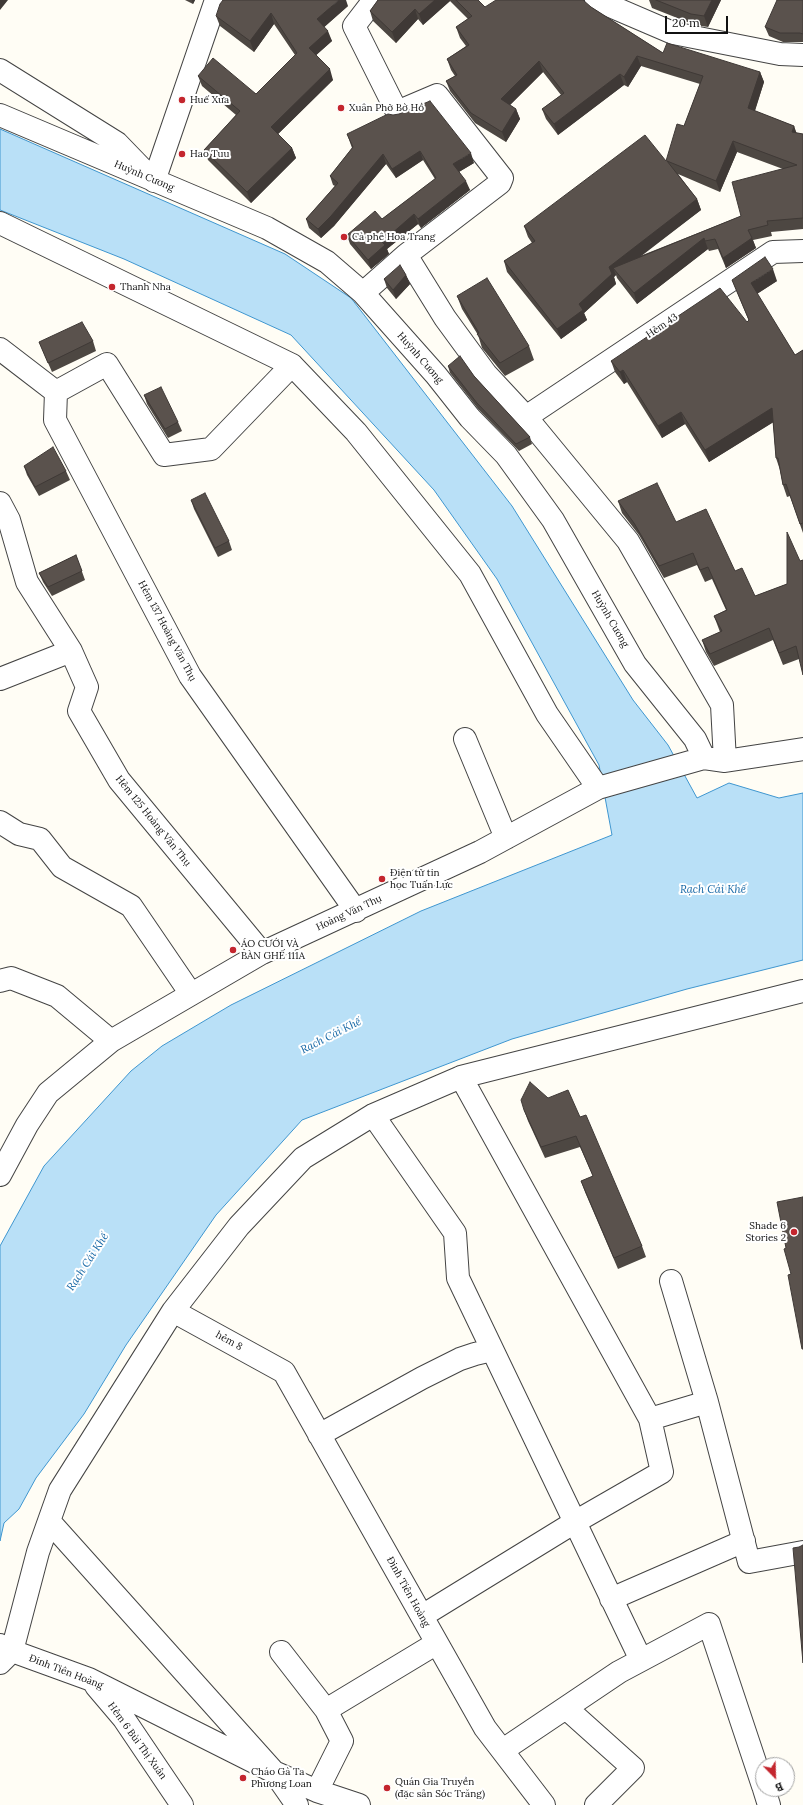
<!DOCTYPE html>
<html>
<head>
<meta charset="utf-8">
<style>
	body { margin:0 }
	#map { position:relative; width:803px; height:1805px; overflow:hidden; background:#fffdf5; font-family:Lora,serif }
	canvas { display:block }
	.north { position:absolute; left:755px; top:1757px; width:40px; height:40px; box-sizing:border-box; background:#fff; border:1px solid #a0a0a0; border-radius:50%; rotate:157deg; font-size:11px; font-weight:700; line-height:16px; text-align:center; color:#111 }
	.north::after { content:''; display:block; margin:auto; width:14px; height:18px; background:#c4262e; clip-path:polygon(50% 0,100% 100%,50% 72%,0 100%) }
	.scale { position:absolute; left:665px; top:16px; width:63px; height:18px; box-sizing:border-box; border:2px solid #111; border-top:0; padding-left:5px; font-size:12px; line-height:14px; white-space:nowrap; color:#111; -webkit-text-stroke:3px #fff; paint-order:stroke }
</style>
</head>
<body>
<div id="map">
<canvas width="803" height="1805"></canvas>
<div class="north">B</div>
<div class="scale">20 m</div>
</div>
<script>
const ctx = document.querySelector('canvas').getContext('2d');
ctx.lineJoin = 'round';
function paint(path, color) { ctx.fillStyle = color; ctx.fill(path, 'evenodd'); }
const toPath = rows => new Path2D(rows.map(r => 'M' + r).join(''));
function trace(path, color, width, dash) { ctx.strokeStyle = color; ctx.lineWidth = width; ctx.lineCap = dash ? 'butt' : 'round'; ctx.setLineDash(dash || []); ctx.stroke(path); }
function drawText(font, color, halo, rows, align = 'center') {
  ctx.font = font + ' Lora,serif'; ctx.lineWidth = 4; ctx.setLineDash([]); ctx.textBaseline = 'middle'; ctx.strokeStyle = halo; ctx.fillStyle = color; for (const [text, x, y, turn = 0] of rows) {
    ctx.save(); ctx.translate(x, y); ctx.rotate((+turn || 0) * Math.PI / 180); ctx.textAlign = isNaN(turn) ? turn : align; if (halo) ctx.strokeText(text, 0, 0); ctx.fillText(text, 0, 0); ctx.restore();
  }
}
const water = toPath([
	[0,129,285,254,351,298,512,506,633,700,668,745,697,798,729,783,779,798,803,793,803,960,687,989,512,1039,302,1120,216,1215,126,1345,84,1414,36,1478,19,1509,4,1523,0,1541,0,1246,44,1166,131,1071,162,1046,231,1005,421,911,612,835,599,765,497,579,434,490,291,335,124,259,0,210,0,129]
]);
const minor = toPath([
	[374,0,354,26,397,112,437,95,502,178,500,183,406,255,445,318,486,374,526,417,628,541,722,705,725,761],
	[596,0,673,33,780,54,803,55],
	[0,70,117,143,146,173],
	[0,115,267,228,327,262,363,293,436,375,470,418,506,455,553,520,635,664,695,739,704,758],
	[154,181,216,0],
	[0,223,292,365,356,432,470,574,547,714,598,788],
	[363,293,406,255],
	[0,349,56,392,55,420,190,676,356,911],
	[56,392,107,364,164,455,211,449,292,365],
	[526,417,773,252,803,251],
	[0,503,9,520,27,582,71,651,87,687,79,711,119,780,262,953],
	[0,679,71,651],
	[465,739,506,838],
	[0,822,19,834,40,839,62,867,131,906,191,994],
	[0,981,11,978,57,996,111,1041],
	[373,1115,455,1233,458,1278,641,1660],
	[0,1175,27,1125,48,1093,111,1041,262,953,480,852,598,788,704,758,725,761,803,749],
	[671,1281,707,1402,749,1562,803,1552],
	[173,1311,284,1372,485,1728,544,1805],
	[650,1419,707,1402],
	[319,1435,422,1378,460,1359,475,1354,492,1350],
	[49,1521,274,1772,297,1805],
	[611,1599,744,1541],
	[422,1616,575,1522,662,1472,650,1419,461,1077],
	[0,1645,12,1651,89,1679,274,1772,317,1791,359,1805],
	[281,1652,326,1710],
	[0,1663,12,1651,38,1552,60,1490,173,1311,239,1226,303,1158,373,1115,461,1077,803,991],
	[96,1686,124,1719,182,1805],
	[566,1708,633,1768,596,1805],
	[503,1750,619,1672,709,1624,763,1786],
	[764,1789,769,1805],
	[317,1791,342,1741,326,1710,437,1643]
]);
const wall = toPath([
	[185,0,195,0,193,4],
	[378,0,478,0,485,7,591,7,663,53,760,72,764,82,755,111,794,126,796,133,803,134,803,229,771,232,772,236,753,240,756,248,726,268,718,249,709,251,708,249,637,304,617,278,616,275,614,277,616,284,584,313,587,320,561,339,507,272,504,261,532,243,528,237,524,226,666,161,684,126,700,84,641,66,628,87,624,85,558,135,546,119,542,109,561,95,543,72,510,105,516,109,520,119,506,142,475,123,450,91,446,81,455,76,451,70,447,59,466,46,460,38,456,27,468,19,450,1,423,25,418,19,396,43,373,21,370,11],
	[737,152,783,169,741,216,640,256,701,210,697,199,678,174,720,192],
	[649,0,721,0,708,27,695,25,652,8],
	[803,0,803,42,783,42,769,36,765,27],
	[348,6,324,27,332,41,316,55,333,80,278,134,292,148,296,158,251,203,208,160,204,150,236,115,202,86,198,76,256,94,295,55,274,24,254,52,220,26,216,16],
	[347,134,474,163,459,172,470,190,421,228,418,224,387,249,389,254,371,269,350,244,347,235,382,219,435,179,423,160,396,178,386,164,334,226,321,238,309,228,306,219,335,186,333,185,330,176,352,148],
	[406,275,410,284,396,299,387,288,384,279],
	[732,280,777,281,757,294,795,355,803,350,803,533,790,496,787,497,783,485,780,470,776,458,773,422,709,462,685,424,662,438,627,382,624,384,615,372,611,361,747,322,749,321],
	[457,296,529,346,534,360,505,376,482,348,478,335,462,309],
	[93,341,96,351,52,372,39,342],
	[448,366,474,376,530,437,532,444,519,451,479,410,450,373],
	[144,395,178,422,182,431,168,438,147,404],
	[24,466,66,471,70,480,39,496,27,475],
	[191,500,229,541,232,550,218,557,194,509],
	[618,501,676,522,735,571,755,596,787,584,800,561,799,659,783,665,773,640,714,666,706,652,702,640,720,632,714,616,726,610,712,579,705,582,697,565,664,578,639,535,622,513],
	[76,555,85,580,52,596,43,582,39,573],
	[548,1098,580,1117,642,1246,646,1257,618,1269,585,1192,581,1181,593,1176,580,1147,545,1158,528,1121,524,1110]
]);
const shadedWall = toPath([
	[0,0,8,0,0,10],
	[192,0,195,0,193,4],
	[339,0,346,0,348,6,321,30,317,19],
	[435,0,450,0,450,1,423,25,419,14],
	[712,0,721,0,708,27,704,16],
	[415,9,418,19,396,43,392,32],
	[271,13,274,24,254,52,250,41],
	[328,31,332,41,313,58,309,48],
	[637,56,641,66,628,87,624,77],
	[539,61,543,72,505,110,501,99],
	[330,69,333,80,275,137,271,127],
	[760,72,764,82,752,119,748,108],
	[620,74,624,85,558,135,554,124],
	[516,109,520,119,506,142,502,132],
	[794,126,798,137,792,132],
	[733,141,737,152,720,192,716,181],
	[292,148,296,158,251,203,247,192],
	[420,151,423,160,396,178,392,169],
	[471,153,474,163,457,173,453,164],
	[383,154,386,164,334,226,321,238,318,229],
	[466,181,470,190,421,228,418,219],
	[697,199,701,210,618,274,613,268,616,275,614,277,616,284,584,313,587,320,561,339,557,329,579,304,609,267],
	[414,214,418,224,387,249,389,254,371,269,368,260,382,242],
	[704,238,708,249,637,304,634,293],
	[752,238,756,248,726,268,723,258],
	[773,269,777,281,755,295,751,283],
	[406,275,410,284,396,299,393,290],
	[623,370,627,382,624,384,620,372],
	[772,408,777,420,709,462,705,450],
	[681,412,685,424,662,438,658,426]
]);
const building = toPath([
	[223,0,339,0,317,19,328,31,309,48,330,69,271,127,292,148,247,192,204,150,240,111,198,76,213,58,256,94,297,53,271,13,250,41,216,16,220,4,223,0],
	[378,0,435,0,419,14,415,9,392,32,370,11,378,0],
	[456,0,478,0,485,7,496,0,583,0,591,7,663,53,667,43,760,72,748,108,794,126,792,132,803,134,803,218,767,221,768,225,748,230,752,238,723,258,715,239,705,241,704,238,634,293,613,268,741,216,732,182,797,165,733,141,716,181,667,161,697,199,609,267,612,274,579,304,583,310,557,329,504,261,535,241,524,226,645,135,666,161,677,124,684,126,703,76,637,56,624,77,620,74,554,124,542,109,564,93,539,61,501,99,516,109,502,132,471,113,446,81,457,75,447,59,469,45,456,27,472,16,456,0],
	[656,0,712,0,704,16,691,14,656,0],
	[777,0,803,0,803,34,800,33,780,33,765,27,777,0],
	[430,101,471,153,453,164,466,181,418,219,414,214,382,242,385,245,368,260,347,235,375,211,382,219,436,178,420,151,392,169,383,154,331,216,318,229,306,219,338,183,330,176,353,147,347,134,388,114,393,115,399,114,430,101],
	[765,257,773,269,751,283,795,355,803,350,803,523,800,524,786,484,783,485,778,458,776,458,772,408,705,450,681,412,658,426,623,370,620,372,611,361,720,288,747,322,749,320,732,280,765,257],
	[400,265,406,275,393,290,384,279,400,265],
	[487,278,529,346,500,363,477,334,479,333,457,296,487,278],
	[82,322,93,341,48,363,39,342,82,322],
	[460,356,474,376,530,437,516,444,477,403,448,366,460,356],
	[161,387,178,422,165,429,144,395,161,387],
	[53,447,66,471,35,487,24,466,53,447],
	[657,483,676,522,706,509,735,571,742,568,755,596,787,584,787,532,800,561,803,560,803,675,796,646,779,653,769,628,710,654,702,640,722,631,714,616,727,610,708,567,700,570,693,553,659,566,634,523,618,501,657,483],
	[205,493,229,541,215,548,191,500,205,493],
	[76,555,82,571,48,587,39,573,76,555],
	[530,1082,548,1098,568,1090,580,1117,586,1115,642,1246,614,1258,581,1181,593,1176,576,1136,541,1147,524,1110,521,1100,530,1082],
	[803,1197,803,1349,802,1349,788,1275,791,1274,784,1249,786,1248,777,1202,803,1197],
	[803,1545,803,1663,793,1548,799,1547,803,1545]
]);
const markers = [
	[182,100,4,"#c4262e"],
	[341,108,4,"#c4262e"],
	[182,154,4,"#c4262e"],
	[344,237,4,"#c4262e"],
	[112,287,4,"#c4262e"],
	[382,879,4,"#c4262e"],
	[233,950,4,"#c4262e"],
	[794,1232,4,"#c4262e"],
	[243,1778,4,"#c4262e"],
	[387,1788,4,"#c4262e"]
];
const poiNames = [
	["Huế Xưa",190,100],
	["Xuân Phở Bờ Hồ",349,108],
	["Hao Tuu",190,154],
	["Cà phê Hoa Trang",352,237],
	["Thanh Nha",120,287],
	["Điện tử tin",390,873],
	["học Tuấn Lực",390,885],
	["ÁO CƯỚI VÀ",241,944],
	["BÀN GHẾ 111A",241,956],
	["Shade 6",786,1226,"right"],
	["Stories 2",786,1238,"right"],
	["Cháo Gà Ta",251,1772],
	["Phương Loan",251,1784],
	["Quán Gia Truyền",395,1782],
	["(đặc sản Sóc Trăng)",395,1794]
];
const streetNames = [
	["Huỳnh Cương",144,176,23],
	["Hẻm 43",662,326,-34],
	["Huỳnh Cương",420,358,49],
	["Huỳnh Cương",610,619,60],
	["Hẻm 137 Hoàng Văn Thụ",167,631,62],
	["Hẻm 125 Hoàng Văn Thụ",153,821,51],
	["Hoàng Văn Thụ",349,913,-25],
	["hẻm 8",229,1341,29],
	["Đinh Tiên Hoàng",408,1592,61],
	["Đinh Tiên Hoàng",66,1672,21],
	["Hẻm 6 Bùi Thị Xuân",137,1741,54]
];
const waterNames = [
	["Rạch Cái Khế",713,890],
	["Rạch Cái Khế",331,1036,-27],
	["Rạch Cái Khế",88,1262,-57]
];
paint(water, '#b9e0f7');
trace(water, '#3f96cf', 1);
trace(minor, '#444', 24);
trace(minor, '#fff', 22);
paint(wall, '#4d4742');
paint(shadedWall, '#3f3936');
paint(building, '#5a524d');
trace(building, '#3f3936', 1);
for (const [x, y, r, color] of markers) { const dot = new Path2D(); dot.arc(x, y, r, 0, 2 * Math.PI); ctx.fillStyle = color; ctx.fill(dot); trace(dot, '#fff', 1.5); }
drawText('10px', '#111', '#fff', poiNames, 'left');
drawText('10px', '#111', '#fff', streetNames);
drawText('italic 11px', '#1768a6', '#fff', waterNames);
</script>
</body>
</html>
